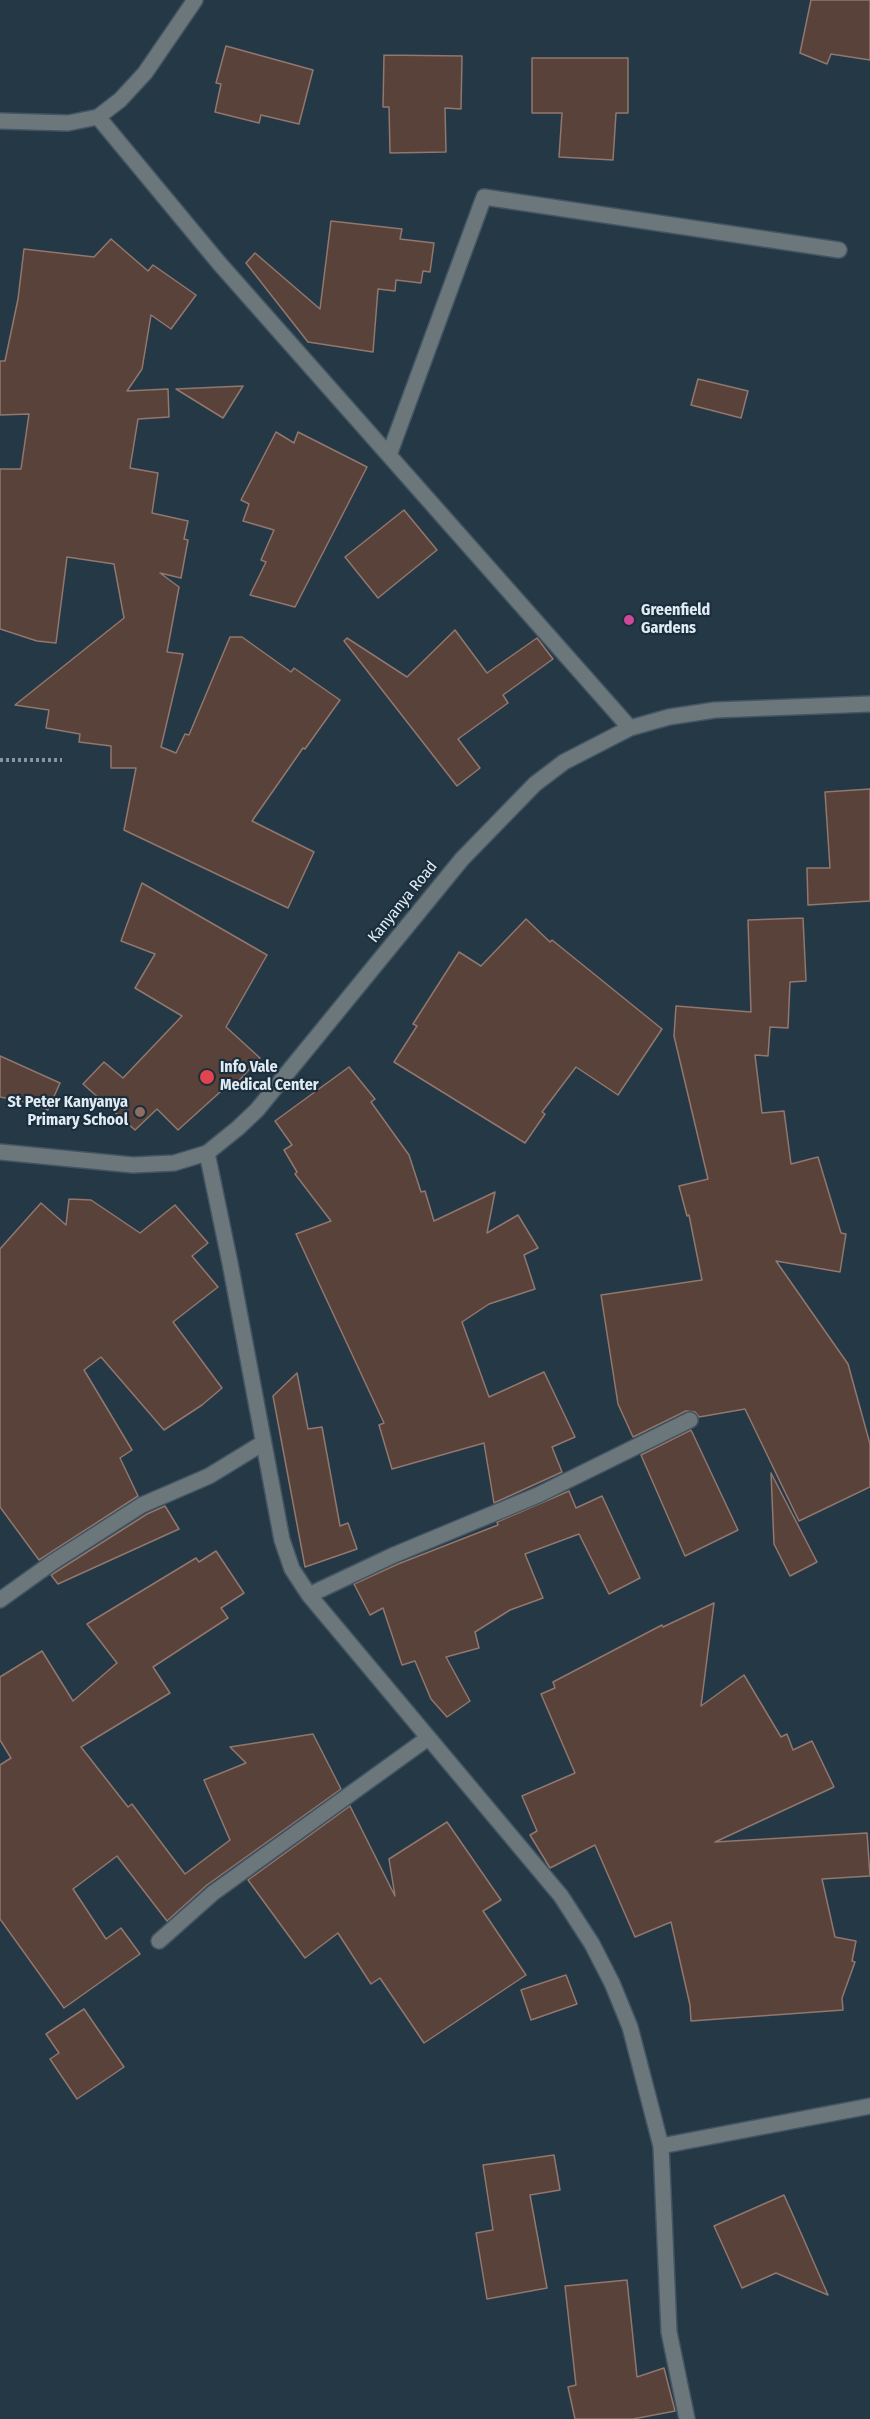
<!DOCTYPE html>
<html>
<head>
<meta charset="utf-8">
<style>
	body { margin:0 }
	canvas { display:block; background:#253846 }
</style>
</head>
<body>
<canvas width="870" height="2419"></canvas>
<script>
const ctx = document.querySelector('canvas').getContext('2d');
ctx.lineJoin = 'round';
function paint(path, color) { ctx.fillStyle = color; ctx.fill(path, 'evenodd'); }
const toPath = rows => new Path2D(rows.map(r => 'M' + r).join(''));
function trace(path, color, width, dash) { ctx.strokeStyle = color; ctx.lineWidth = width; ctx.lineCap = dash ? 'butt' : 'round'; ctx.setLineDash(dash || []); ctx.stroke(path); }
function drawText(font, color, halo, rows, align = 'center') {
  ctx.font = font + ' "Fira Sans Condensed",sans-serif'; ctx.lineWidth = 4.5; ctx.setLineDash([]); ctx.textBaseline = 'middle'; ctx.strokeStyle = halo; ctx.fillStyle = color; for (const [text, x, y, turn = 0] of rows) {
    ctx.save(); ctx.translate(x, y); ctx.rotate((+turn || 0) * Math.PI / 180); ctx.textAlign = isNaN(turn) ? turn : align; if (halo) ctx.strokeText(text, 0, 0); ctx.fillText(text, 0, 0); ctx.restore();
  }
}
const building = toPath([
	[811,0,870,0,870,60,831,54,827,64,800,53,811,0],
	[226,46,313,70,299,124,261,115,259,123,215,112,221,84,216,83,226,46],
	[384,55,462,56,461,109,445,108,446,152,390,153,389,107,383,107,384,55],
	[532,58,628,58,628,113,616,113,613,160,559,157,562,113,532,113,532,58],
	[331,221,402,229,400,239,434,243,430,272,423,271,421,283,396,280,395,291,378,289,373,352,308,342,246,263,255,253,320,309,331,221],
	[111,239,148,271,153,265,196,295,171,329,151,315,142,369,127,391,168,389,169,417,138,419,130,468,158,473,152,513,188,521,184,539,188,540,181,578,160,573,179,587,167,652,183,654,161,747,176,753,185,734,189,735,230,637,242,637,291,672,294,668,340,700,305,749,303,748,252,821,314,852,288,908,124,830,136,768,111,768,111,746,79,742,80,734,46,728,49,710,15,705,124,618,114,564,67,557,56,643,37,641,0,629,0,469,21,469,29,414,0,415,0,361,5,361,18,299,24,249,94,257,111,239],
	[698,379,748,391,741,418,691,405,698,379],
	[243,386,223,418,176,389,243,386],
	[276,432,294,443,298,432,367,467,295,607,250,595,266,562,261,560,274,530,243,521,249,504,241,500,276,432],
	[404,510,437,550,378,598,345,557,404,510],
	[455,630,487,673,537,638,553,659,503,695,508,703,458,739,480,768,457,786,344,641,347,638,407,677,455,630],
	[870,789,870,901,808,905,807,868,830,868,825,792,870,789],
	[142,883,267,955,226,1027,260,1058,232,1088,229,1084,178,1130,157,1109,135,1130,83,1084,104,1062,123,1078,182,1016,135,988,155,954,121,941,142,883],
	[803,918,806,981,790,982,788,1028,770,1027,768,1056,755,1055,762,1113,784,1111,791,1164,818,1157,841,1233,846,1234,840,1272,776,1261,848,1364,870,1444,870,1487,799,1521,745,1409,699,1417,695,1412,686,1411,633,1437,618,1404,601,1295,702,1280,689,1215,687,1216,679,1186,708,1179,674,1036,676,1006,751,1012,748,920,803,918],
	[526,919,550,942,552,940,662,1029,618,1095,576,1067,542,1112,545,1114,525,1143,394,1062,417,1026,413,1024,459,952,481,966,526,919],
	[0,1056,60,1083,48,1110,30,1103,0,1097,0,1056],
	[349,1067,375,1099,371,1102,409,1155,421,1192,425,1191,434,1221,495,1192,487,1233,518,1215,538,1248,524,1255,535,1289,489,1304,462,1322,489,1397,544,1372,575,1437,552,1447,562,1472,494,1503,484,1443,392,1469,379,1425,384,1423,296,1234,331,1221,295,1174,297,1172,284,1150,292,1145,275,1121,349,1067],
	[69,1199,91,1200,140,1233,175,1205,208,1243,192,1256,218,1287,173,1322,222,1388,202,1405,164,1430,101,1357,84,1370,132,1450,120,1458,138,1496,39,1560,0,1507,0,1249,41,1203,66,1225,69,1199],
	[297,1373,308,1429,322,1427,340,1526,348,1523,357,1549,305,1567,273,1396,297,1373],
	[691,1430,738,1530,685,1556,641,1455,691,1430],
	[771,1473,817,1562,790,1576,774,1544,771,1473],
	[569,1491,576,1508,602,1496,640,1578,609,1594,579,1534,525,1554,543,1598,510,1610,475,1632,479,1648,446,1657,470,1701,447,1717,431,1699,415,1661,402,1665,383,1608,370,1615,354,1584,398,1564,498,1525,497,1522,569,1491],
	[165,1506,179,1529,58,1584,51,1575,147,1514,165,1506],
	[216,1551,244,1593,221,1608,228,1618,153,1667,170,1693,81,1747,128,1807,132,1804,185,1874,230,1840,204,1780,246,1763,230,1747,313,1734,341,1789,207,1885,167,1921,117,1856,73,1889,106,1939,121,1928,140,1954,64,2008,0,1919,0,1765,11,1758,0,1740,0,1677,42,1651,73,1701,117,1663,87,1624,196,1558,199,1562,216,1551],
	[714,1603,701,1706,744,1675,781,1737,787,1734,793,1750,812,1741,834,1787,715,1842,867,1833,870,1876,822,1879,835,1937,856,1941,852,1961,855,1962,842,1998,843,2010,691,2021,690,2005,671,1922,635,1937,595,1845,550,1868,530,1835,537,1831,522,1796,575,1773,541,1694,555,1688,553,1682,662,1625,663,1627,714,1603],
	[350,1806,395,1896,389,1859,447,1822,501,1900,483,1911,526,1975,424,2043,380,1978,371,1984,338,1933,305,1958,248,1880,350,1806],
	[566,1975,577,2004,531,2020,521,1990,566,1975],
	[84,2009,124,2067,77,2099,50,2059,59,2053,46,2034,84,2009],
	[554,2155,560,2190,530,2195,547,2288,487,2299,476,2233,493,2230,483,2165,554,2155],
	[784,2195,804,2240,828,2295,776,2273,742,2288,714,2226,784,2195],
	[627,2280,637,2377,664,2368,675,2411,633,2419,575,2419,568,2387,576,2385,565,2286,627,2280]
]);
const path = toPath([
	[0,760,62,760]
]);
const minor = toPath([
	[98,117,219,263,630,728],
	[0,121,68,123,98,117,120,100,145,73,195,0],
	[389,455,484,197,839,250],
	[0,1152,133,1165,174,1163,207,1153,238,1128,257,1110,462,859,535,784,564,762,630,728,669,717,715,710,870,704],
	[207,1153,230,1263,282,1540,292,1569,309,1595,561,1896,592,1944,612,1983,630,2027,661,2146,669,2332,687,2419],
	[309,1595,394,1555,538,1495,690,1420],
	[0,1600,53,1562,142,1505,209,1476,263,1443],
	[159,1941,213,1893,428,1738],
	[661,2146,870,2106]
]);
const markers = [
	[629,620,6,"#d1479c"],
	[207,1077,8,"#e0444e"],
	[140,1112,6,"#8d6e63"]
];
const poiNames = [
	["Greenfield",641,611],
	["Gardens",641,629],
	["Info Vale",220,1068],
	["Medical Center",220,1086],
	["St Peter Kanyanya",128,1103,"right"],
	["Primary School",128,1121,"right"]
];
const streetNames = [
	["Kanyanya Road",403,902,-51]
];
paint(building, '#59423a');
trace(building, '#91776e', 1.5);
trace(minor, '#435562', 18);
trace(path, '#8796a2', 4, [3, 3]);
trace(minor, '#6b777b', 15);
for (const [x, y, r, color] of markers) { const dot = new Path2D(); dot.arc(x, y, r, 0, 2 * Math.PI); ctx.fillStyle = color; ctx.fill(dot); trace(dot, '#1b2e3b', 2); }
drawText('bold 16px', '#e0ebf4', '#1b2e3b', poiNames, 'left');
drawText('16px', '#e0ebf4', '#1b2e3b', streetNames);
</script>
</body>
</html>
